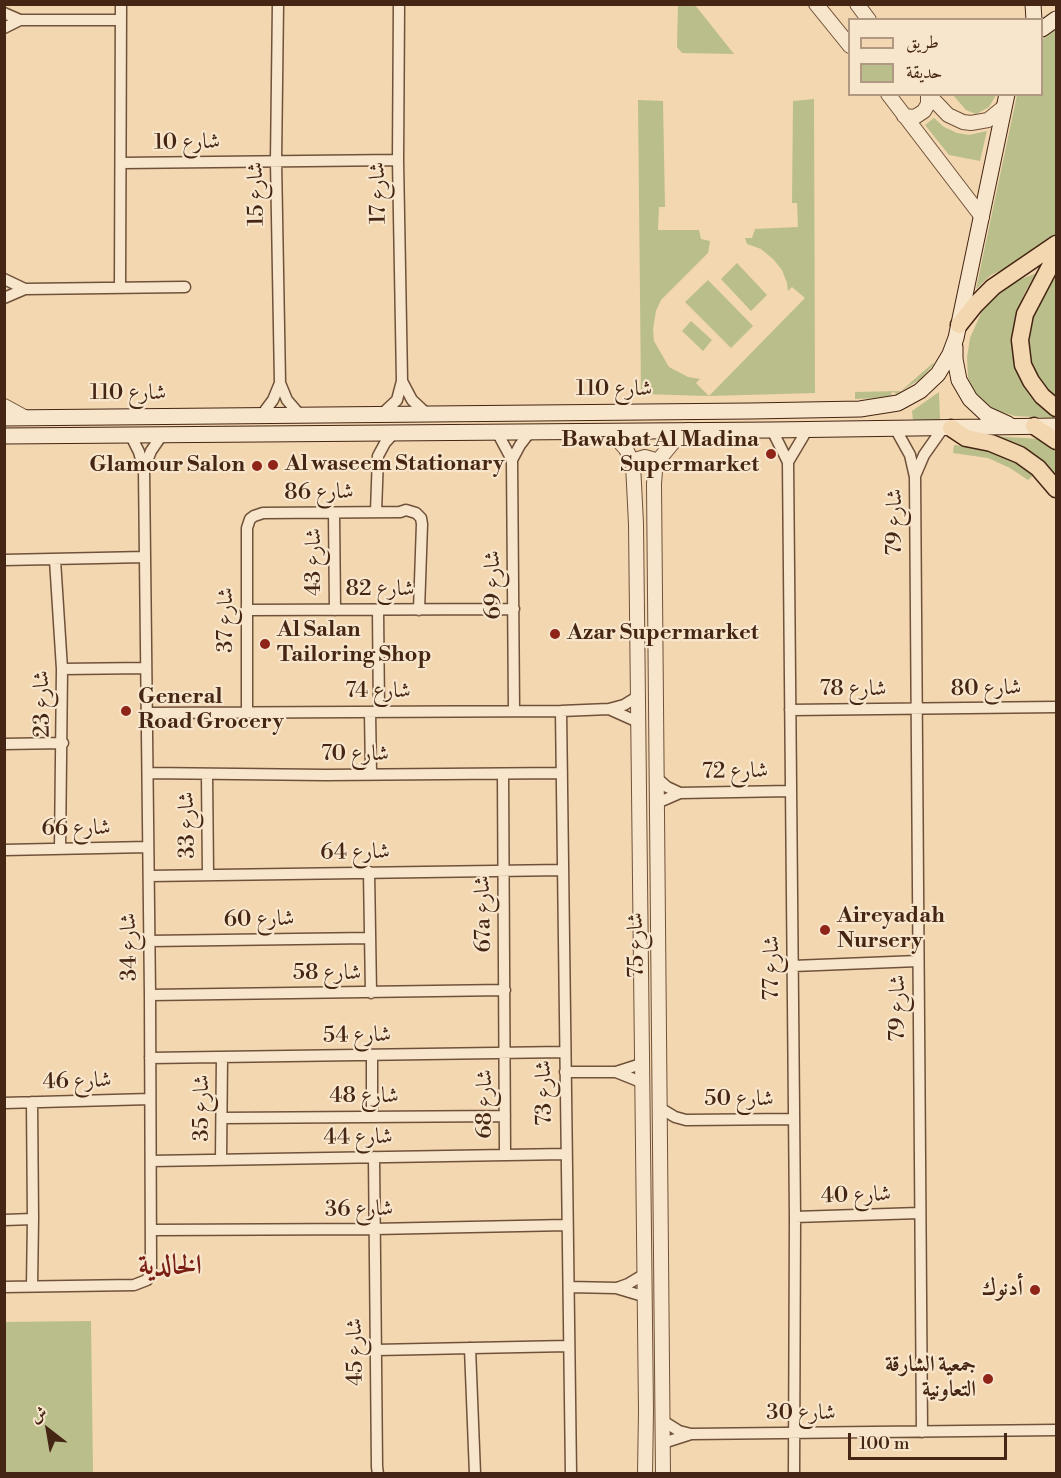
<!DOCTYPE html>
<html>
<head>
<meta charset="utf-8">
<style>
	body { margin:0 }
	#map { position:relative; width:1061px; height:1478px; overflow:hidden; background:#f2d7b0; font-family:"Libre Bodoni",Amiri,serif }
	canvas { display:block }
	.frame { position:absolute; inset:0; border:6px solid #452513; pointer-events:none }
	.legend { position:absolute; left:848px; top:18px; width:195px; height:78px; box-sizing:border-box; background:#f7e5cc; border:2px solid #b09882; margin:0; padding:8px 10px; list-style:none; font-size:18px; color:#452513 }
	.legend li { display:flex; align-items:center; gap:12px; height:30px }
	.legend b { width:30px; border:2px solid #b09882 }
	.north { position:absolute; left:18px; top:1400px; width:60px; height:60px; -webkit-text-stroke:4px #f7e5cc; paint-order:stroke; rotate:329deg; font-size:16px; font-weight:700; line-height:24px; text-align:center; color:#452513 }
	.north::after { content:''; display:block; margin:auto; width:21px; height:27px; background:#452513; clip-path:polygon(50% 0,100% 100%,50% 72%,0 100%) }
	.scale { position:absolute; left:848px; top:1433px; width:159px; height:27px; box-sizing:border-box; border:3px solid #452513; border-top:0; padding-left:8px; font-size:18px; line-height:21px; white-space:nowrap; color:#452513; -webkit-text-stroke:4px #f7e5cc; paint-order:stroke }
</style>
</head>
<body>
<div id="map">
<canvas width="1061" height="1478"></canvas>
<div class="frame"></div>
<ul class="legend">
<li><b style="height:8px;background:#f2d7b0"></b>طريق</li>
<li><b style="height:16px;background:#babe8b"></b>حديقة</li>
</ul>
<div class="north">ش</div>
<div class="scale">100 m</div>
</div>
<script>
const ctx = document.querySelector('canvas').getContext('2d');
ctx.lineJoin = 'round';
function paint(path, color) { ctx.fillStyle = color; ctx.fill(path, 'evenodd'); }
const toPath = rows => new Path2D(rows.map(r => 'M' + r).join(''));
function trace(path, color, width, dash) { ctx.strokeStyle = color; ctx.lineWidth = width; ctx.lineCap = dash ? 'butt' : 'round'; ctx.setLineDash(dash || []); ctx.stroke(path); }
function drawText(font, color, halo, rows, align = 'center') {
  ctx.font = font + ' "Libre Bodoni",Amiri,serif'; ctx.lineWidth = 4.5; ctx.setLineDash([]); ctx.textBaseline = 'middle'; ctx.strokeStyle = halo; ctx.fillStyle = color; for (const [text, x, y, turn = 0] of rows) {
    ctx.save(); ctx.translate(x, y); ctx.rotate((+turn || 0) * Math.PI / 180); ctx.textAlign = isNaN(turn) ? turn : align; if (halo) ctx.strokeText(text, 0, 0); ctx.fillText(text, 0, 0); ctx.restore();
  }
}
const green = toPath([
	[678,5,695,5,734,54,682,53,677,47],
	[1056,29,1056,234,1027,258,991,275,976,289,1017,95,1042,94,1042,40],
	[953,95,996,95,989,107,976,114,966,110],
	[814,99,815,393,709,396,641,394,638,100,663,101,665,207,659,207,658,230,699,230,701,239,710,241,708,253,661,300,656,311,653,329,654,341,669,367,688,377,700,379,696,383,709,396,805,298,792,287,788,291,787,283,782,270,773,259,761,249,747,244,745,238,752,238,755,229,798,227,797,203,792,203,793,101],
	[934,118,944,127,957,133,969,135,987,131,980,161,949,155,925,125],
	[737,263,767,295,751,311,721,279],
	[1037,273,1026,290,1018,309,1013,329,1012,348,1016,367,1056,418,1015,416,995,410,975,394,968,377,967,358,970,338,983,309,997,294,1016,281],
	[1056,273,1056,401,1039,381,1030,360,1027,337,1032,314],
	[708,280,753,326,731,348,685,302],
	[691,321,712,340,703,351,682,331],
	[933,363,934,364,921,379,896,394,894,392,891,393,892,395,884,398,855,399,855,392,901,391],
	[939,392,940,420,913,421,912,411],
	[993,436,1039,439,1056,448,1056,476,1046,465],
	[954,445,980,448,1009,458,1034,475,1028,480,1010,468,988,458,953,453],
	[91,1321,93,1473,5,1473,5,1322]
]);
const minor = toPath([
	[278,4,276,161,280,383,287,400,300,415],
	[4,13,20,20,121,20],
	[4,28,20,20],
	[122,163,398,160],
	[4,279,25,289],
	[120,286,121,4],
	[4,298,25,289,185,287],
	[402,381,412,400,427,414],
	[382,414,397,400,402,381,398,160,399,4],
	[261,416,273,400,280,383],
	[895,428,910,455,915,477,922,1432],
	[772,430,788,462,795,1217,794,1474],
	[497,432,512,460],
	[788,462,807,430],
	[144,469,151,451,162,435],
	[915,476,924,455,943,428],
	[376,512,378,456,385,443,394,433],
	[334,513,335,610],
	[4,560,145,557],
	[55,560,62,669,60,849],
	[246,610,514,609],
	[378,610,379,712],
	[62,669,146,668],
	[609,709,638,722],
	[514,710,512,460,520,445,530,432],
	[790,710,1056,707],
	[561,711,571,1474],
	[247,712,247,528,250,519,254,516,263,513,400,512,406,510,416,513,421,518,422,524,419,610],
	[370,712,371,774],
	[147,713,561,711,609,709,624,705,637,697],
	[4,744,63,743],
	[148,773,326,775,562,773],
	[503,774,505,1155],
	[207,775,208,874],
	[657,778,667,787,680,793],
	[657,803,680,793,790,791],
	[4,850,148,847],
	[369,872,371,993],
	[149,876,563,870],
	[149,941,370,938],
	[793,966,918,961],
	[150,995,505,990],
	[372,1055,372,1117],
	[150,1058,564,1052],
	[565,1072,616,1072,641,1064],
	[616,1072,641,1082],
	[4,1103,150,1099],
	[660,1108,675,1117,686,1120,793,1119],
	[223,1118,505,1116],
	[374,1157,377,1467,378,1474],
	[221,1159,222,1057],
	[151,1161,566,1154],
	[795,1217,919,1213],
	[4,1220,33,1219],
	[152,1230,374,1229,567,1225],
	[32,1286,33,1219,32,1102],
	[4,1287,134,1285,147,1280,151,1270,150,995,144,470,139,452,131,436],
	[569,1287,616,1288,643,1296],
	[617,1288,628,1284,643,1275],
	[470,1348,475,1474],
	[376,1350,568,1346],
	[663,1421,679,1431,691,1434],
	[663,1443,691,1434,1056,1430]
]);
const tertiary = toPath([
	[816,4,850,46],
	[857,4,869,20],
	[888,94,982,217],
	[928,94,948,115,963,122,971,123,988,120,1004,107],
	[904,116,915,117,924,111,928,104,928,94],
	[4,406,26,418],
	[610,431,626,449,633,464,636,524,646,1411,645,1474],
	[633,464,638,459,645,457,652,459,657,465],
	[663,1474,654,484,655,471,661,457,676,439,689,430]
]);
const secondary = toPath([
	[1033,4,1034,20],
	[1042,29,1056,19],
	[955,347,955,359,959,380,970,399,986,414,1008,424],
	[4,418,751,411,860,409,898,403,920,391,938,374,950,354,956,338,1007,94],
	[4,436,772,430,1056,426]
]);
const primary = toPath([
	[1056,255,1025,314,1020,340,1023,365,1031,381,1042,396,1056,408],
	[959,325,975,305,993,287,1056,244],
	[1034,426,1056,441],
	[951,428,966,438,991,443,1020,455,1038,468,1056,489]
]);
const markers = [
	[771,454,6,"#8f2418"],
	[273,465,6,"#8f2418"],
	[257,466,6,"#8f2418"],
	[555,634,6,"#8f2418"],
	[265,644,6,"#8f2418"],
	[126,711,6,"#8f2418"],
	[825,930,6,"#8f2418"],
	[1035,1290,6,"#8f2418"],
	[988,1379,6,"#8f2418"]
];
const streetNames = [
	["شارع 10",187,143,-1],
	["شارع 17",379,193,-91],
	["شارع 15",257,194,-91],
	["شارع 110",614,390],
	["شارع 110",128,394],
	["شارع 86",319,493,-1],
	["شارع 79",896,522,-90],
	["شارع 43",315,562,-90],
	["شارع 69",494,585,-91],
	["شارع 82",380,590],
	["شارع 37",227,620,-90],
	["شارع 80",986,689,-1],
	["شارع 78",853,690],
	["شارع 74",378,692],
	["شارع 23",43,704,-91],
	["شارع 70",355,755],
	["شارع 72",735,772,-1],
	["شارع 33",188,825,-91],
	["شارع 66",76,829,-1],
	["شارع 64",355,853,-1],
	["67a شارع",484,914,-91],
	["شارع 60",259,920,-1],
	["شارع 75",637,945,-91],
	["شارع 34",130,947,-91],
	["شارع 77",773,968,-90],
	["شارع 58",327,974],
	["شارع 79",899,1008,-90],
	["شارع 54",357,1036,-1],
	["شارع 46",77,1082,-2],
	["شارع 73",545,1093,-91],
	["شارع 48",364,1097],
	["شارع 50",739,1100],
	["شارع 68",486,1104,-90],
	["شارع 35",203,1108,-90],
	["شارع 44",358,1138,-1],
	["شارع 40",856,1196,-2],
	["شارع 36",359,1210,-1],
	["شارع 45",356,1352,-91],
	["شارع 30",801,1414]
];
const poiNames = [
	["Bawabat Al Madina",759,441,"right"],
	["Supermarket",759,466,"right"],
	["Al waseem Stationary",285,465],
	["Glamour Salon",245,466,"right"],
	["Al Salan",277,631],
	["Tailoring Shop",277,656],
	["Azar Supermarket",567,634],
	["General",138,698],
	["Road Grocery",138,723],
	["Aireyadah",837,917],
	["Nursery",837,942],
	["أدنوك",1023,1290,"right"],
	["جمعية الشارقة",976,1366,"right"],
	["التعاونية",976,1391,"right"]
];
const districtNames = [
	["الخالدية",170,1267]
];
paint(green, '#babe8b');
trace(minor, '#70523a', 13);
trace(tertiary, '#70523a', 16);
trace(secondary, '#452513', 17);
trace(primary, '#452513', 19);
trace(minor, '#f7e5cc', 10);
trace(tertiary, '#f7e5cc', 14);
trace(secondary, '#f7e5cc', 15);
trace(primary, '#f2d7b0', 16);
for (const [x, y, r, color] of markers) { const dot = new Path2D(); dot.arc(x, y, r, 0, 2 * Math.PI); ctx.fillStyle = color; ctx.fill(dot); trace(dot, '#f7e5cc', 2); }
drawText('22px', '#452513', '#f7e5cc', streetNames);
drawText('bold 22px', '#452513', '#f7e5cc', poiNames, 'left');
drawText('bold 28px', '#7a1f14', '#f7e5cc', districtNames);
</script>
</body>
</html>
